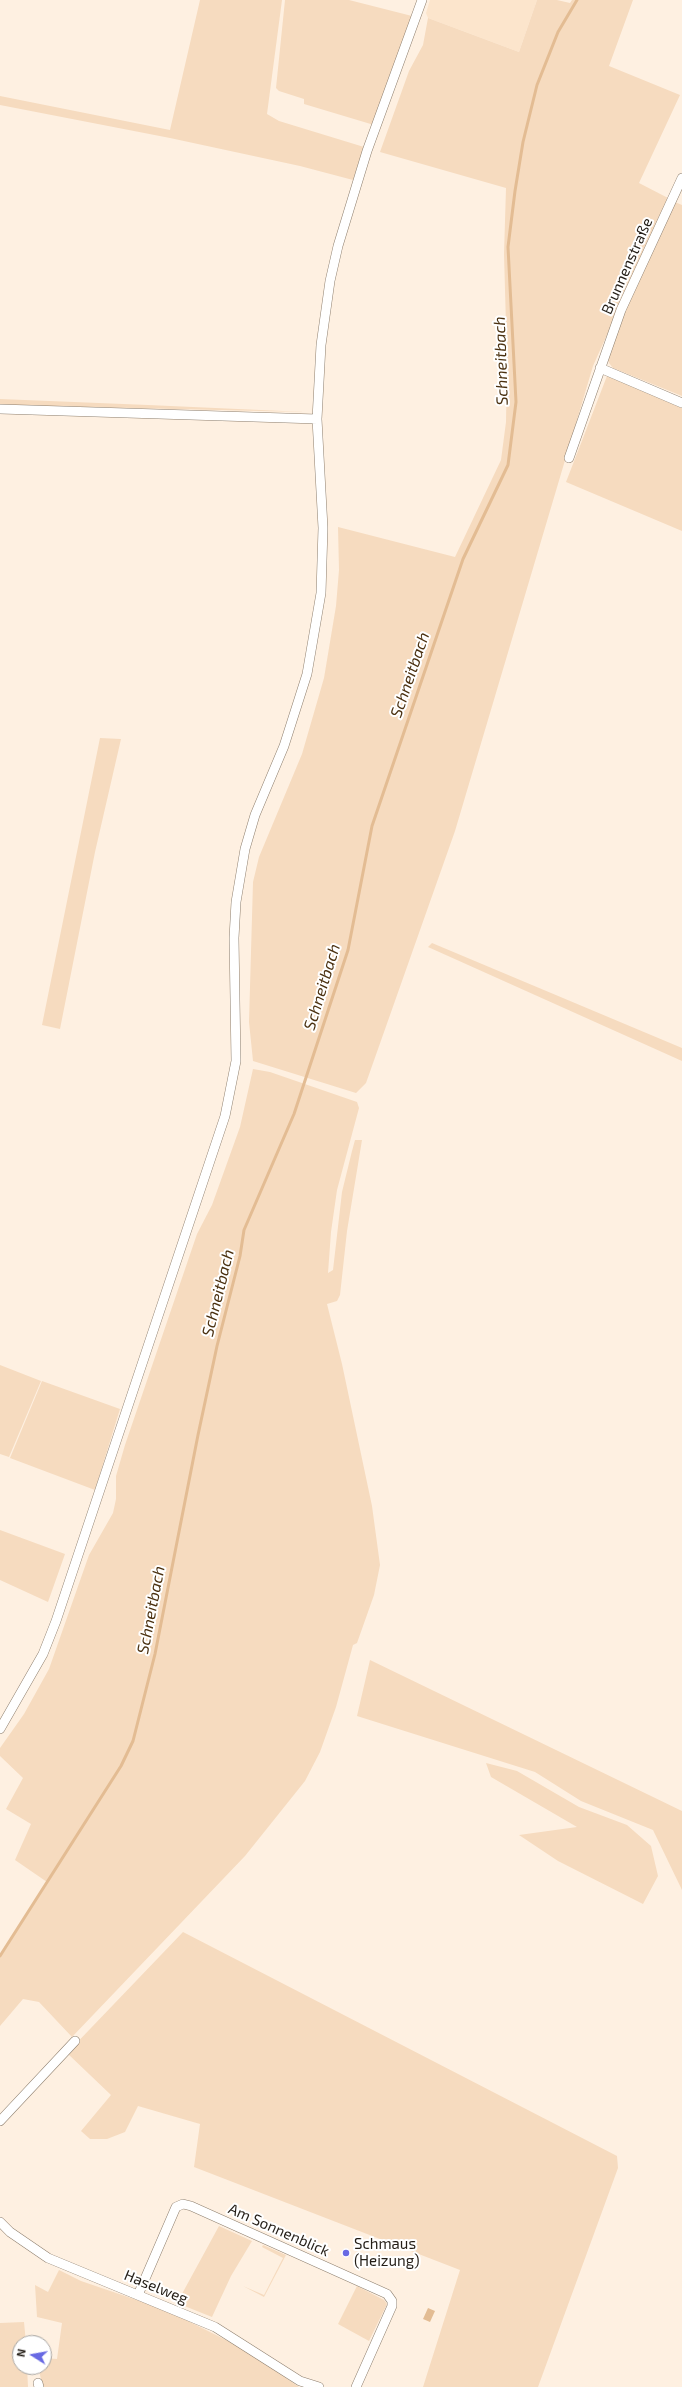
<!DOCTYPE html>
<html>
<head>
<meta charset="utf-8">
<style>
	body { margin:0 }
	#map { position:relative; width:682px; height:2387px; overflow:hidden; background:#fef0e1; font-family:"Exo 2",sans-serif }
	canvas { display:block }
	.north { position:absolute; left:12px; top:2335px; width:40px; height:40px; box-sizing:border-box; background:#fff; border:1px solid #a7a5a2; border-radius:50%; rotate:281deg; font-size:11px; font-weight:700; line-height:16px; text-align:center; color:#231d16 }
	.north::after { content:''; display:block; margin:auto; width:14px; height:18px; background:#6869e3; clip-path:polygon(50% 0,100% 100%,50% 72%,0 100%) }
</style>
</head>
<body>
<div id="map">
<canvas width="682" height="2387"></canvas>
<div class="north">N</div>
</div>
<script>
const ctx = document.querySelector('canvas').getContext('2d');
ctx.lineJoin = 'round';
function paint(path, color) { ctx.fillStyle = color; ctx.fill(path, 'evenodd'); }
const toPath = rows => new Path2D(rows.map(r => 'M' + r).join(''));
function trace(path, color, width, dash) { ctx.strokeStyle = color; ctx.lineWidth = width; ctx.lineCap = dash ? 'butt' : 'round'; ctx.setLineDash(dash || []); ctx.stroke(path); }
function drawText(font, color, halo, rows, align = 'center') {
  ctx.font = font + ' "Exo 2",sans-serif'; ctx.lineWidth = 4; ctx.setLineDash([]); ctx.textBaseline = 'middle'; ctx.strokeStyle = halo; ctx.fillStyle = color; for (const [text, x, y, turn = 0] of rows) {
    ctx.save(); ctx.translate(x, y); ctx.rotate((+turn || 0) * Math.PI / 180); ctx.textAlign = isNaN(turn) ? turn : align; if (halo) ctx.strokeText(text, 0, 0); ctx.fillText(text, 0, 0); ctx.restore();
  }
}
const built = toPath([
	[430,0,537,0,519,52,428,18,426,13]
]);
const green = toPath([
	[200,0,282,0,267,114,279,121,364,147,353,180,300,166,170,138,0,105,0,96,170,130],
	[285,0,349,0,412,16,374,125,304,104,304,99,279,91,276,88],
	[537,0,557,0,570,3,572,0,633,0,609,66,680,95,639,183,668,198,593,366,455,831,366,1083,356,1093,253,1061,249,1022,253,882,259,857,302,754,324,678,336,606,339,570,338,527,455,557,501,460,506,422,507,361,504,254,506,188,380,152,409,71,423,45,428,18,519,52],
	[675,202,682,205,682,396,613,368,609,363,607,357,624,312],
	[607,376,682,408,682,531,566,482],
	[0,399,148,405,305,412,0,405],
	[100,738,121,739,95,852,60,1029,42,1025],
	[432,943,682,1048,682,1061,428,947],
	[253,1069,270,1072,357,1102,359,1108,337,1190,331,1232,328,1273,333,1270,342,1192,352,1151,355,1140,362,1140,347,1231,340,1295,337,1301,327,1304,342,1364,372,1506,380,1565,374,1595,357,1643,353,1645,336,1707,320,1752,305,1781,245,1856,72,2037,39,2002,23,1999,0,2026,0,1954,47,1882,15,1860,31,1824,6,1809,23,1778,0,1756,0,1748,24,1714,49,1669,89,1555,113,1513,116,1499,116,1476,125,1445,197,1234,212,1205,240,1127],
	[0,1365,41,1381,9,1457,0,1454],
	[42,1381,120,1409,95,1490,10,1458],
	[0,1530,65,1554,48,1602,0,1580],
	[370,1660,682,1811,682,1890,653,1830,581,1801,535,1772,357,1716],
	[486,1763,517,1771,579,1807,627,1825,651,1846,658,1876,643,1904,558,1861,519,1835,577,1827,491,1777],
	[183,1932,617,2156,618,2168,538,2387,423,2387,460,2270,194,2167,200,2124,138,2106,125,2132,107,2139,90,2139,81,2131,111,2095,67,2053],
	[219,2226,252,2241,231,2276,212,2317,177,2303],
	[263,2245,286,2255,264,2297,243,2286,264,2295,283,2258,262,2247],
	[59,2270,81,2281,166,2310,246,2350,299,2387,43,2387,38,2367,44,2367,44,2358,57,2359,62,2323,37,2317,35,2285,48,2292],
	[357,2286,384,2300,387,2304,369,2341,338,2324],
	[24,2322,26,2343,20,2343,20,2367,27,2367,28,2387,0,2387,0,2323]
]);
const water = toPath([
	[428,2308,435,2311,430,2322,423,2319]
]);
const stream = toPath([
	[0,1956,121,1766,133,1741,155,1654,198,1435,217,1346,240,1256,244,1230,294,1114,348,950,372,826,463,559,508,465,516,402,508,247,515,191,523,142,537,85,558,32,577,0]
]);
const minor = toPath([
	[600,368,682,403],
	[0,409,317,419],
	[569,458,621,310,682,178],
	[0,1729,43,1654,56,1621,225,1116,236,1061,234,938,236,902,245,849,255,815,284,746,307,674,321,593,323,528,317,419,321,345,330,281,338,246,367,151,422,0],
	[0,2121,75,2041],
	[0,2222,10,2232,48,2258,215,2327,300,2381,319,2387],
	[138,2295,176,2207,183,2204,191,2206,387,2294,392,2301,392,2306,356,2387],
	[38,2383,39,2387]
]);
const markers = [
	[346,2253,4,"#6869e3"]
];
const streetNames = [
	["Brunnenstraße",627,266,-66],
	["Am Sonnenblick",279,2230,24],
	["Haselweg",156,2287,22]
];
const poiNames = [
	["Schmaus",354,2244],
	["(Heizung)",354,2261]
];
const waterNames = [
	["Schneitbach",501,361,-92],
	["Schneitbach",410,675,-71],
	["Schneitbach",322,987,-73],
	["Schneitbach",218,1293,-76],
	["Schneitbach",151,1610,-79]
];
paint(built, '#fce5cc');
paint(green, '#f6dbbf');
paint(water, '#e3bc93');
trace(stream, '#e3bc93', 3);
trace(minor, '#8e7f6e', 10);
trace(minor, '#fff', 9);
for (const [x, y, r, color] of markers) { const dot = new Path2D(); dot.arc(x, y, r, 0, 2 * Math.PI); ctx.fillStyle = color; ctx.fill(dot); trace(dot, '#fff', 1.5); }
drawText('15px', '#231d16', '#fff', streetNames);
drawText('15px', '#231d16', '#fff', poiNames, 'left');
drawText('italic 16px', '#4b3110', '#fff', waterNames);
</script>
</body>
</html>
